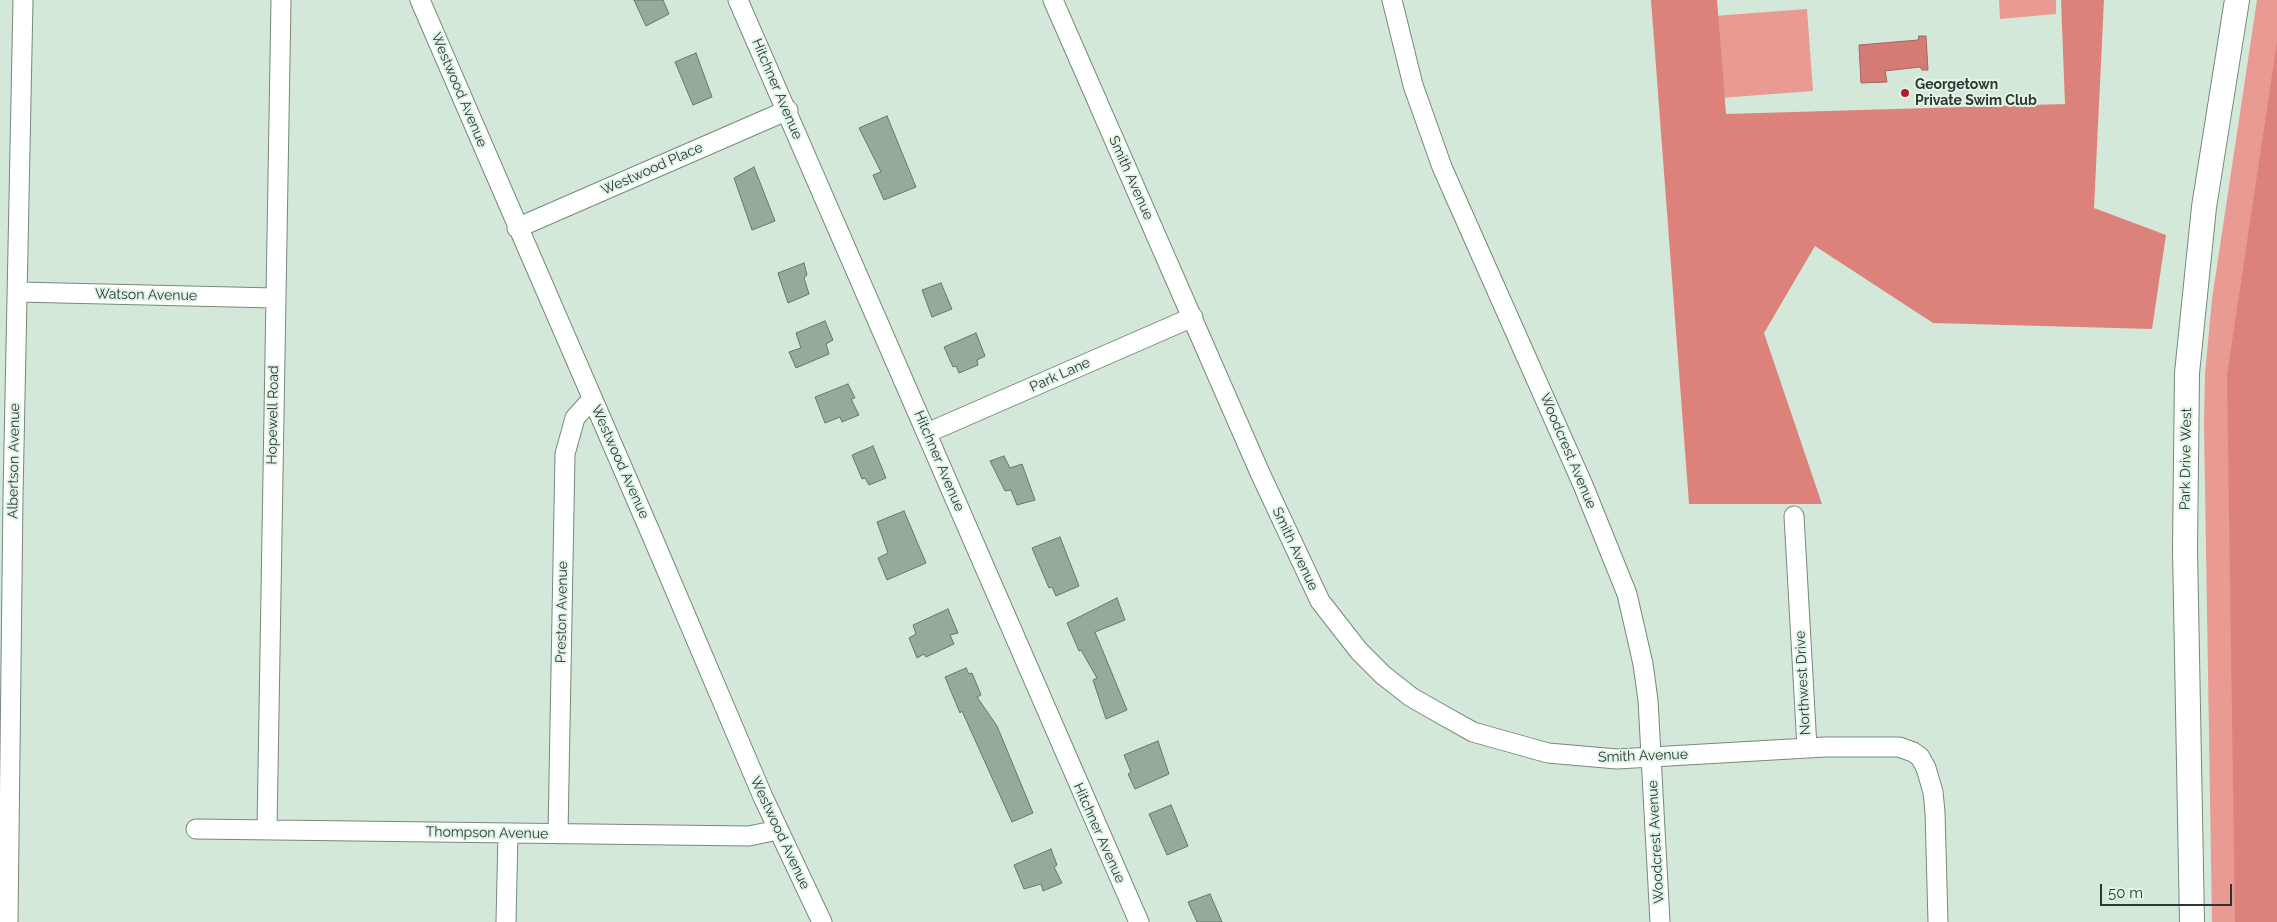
<!DOCTYPE html>
<html>
<head>
<meta charset="utf-8">
<style>
	body { margin:0 }
	#map { position:relative; width:2277px; height:922px; overflow:hidden; background:#d3e8d9; font-family:Raleway,sans-serif }
	canvas { display:block }
	.scale { position:absolute; left:2100px; top:884px; width:132px; height:22px; box-sizing:border-box; border:2px solid #2e3630; border-top:0; padding-left:6px; font-size:15px; line-height:18px; white-space:nowrap; color:#2e3630; -webkit-text-stroke:4px #e0f5e6; paint-order:stroke }
</style>
</head>
<body>
<div id="map">
<canvas width="2277" height="922"></canvas>
<div class="scale">50 m</div>
</div>
<script>
const ctx = document.querySelector('canvas').getContext('2d');
ctx.lineJoin = 'round';
function paint(path, color) { ctx.fillStyle = color; ctx.fill(path, 'evenodd'); }
const toPath = rows => new Path2D(rows.map(r => 'M' + r).join(''));
function trace(path, color, width, dash) { ctx.strokeStyle = color; ctx.lineWidth = width; ctx.lineCap = dash ? 'butt' : 'round'; ctx.setLineDash(dash || []); ctx.stroke(path); }
function drawText(font, color, halo, rows, align = 'center') {
  ctx.font = font + ' Raleway,sans-serif'; ctx.lineWidth = 4; ctx.setLineDash([]); ctx.textBaseline = 'middle'; ctx.strokeStyle = halo; ctx.fillStyle = color; for (const [text, x, y, turn = 0] of rows) {
    ctx.save(); ctx.translate(x, y); ctx.rotate((+turn || 0) * Math.PI / 180); ctx.textAlign = isNaN(turn) ? turn : align; if (halo) ctx.strokeText(text, 0, 0); ctx.fillText(text, 0, 0); ctx.restore();
  }
}
const green = toPath([
	[1999,0,2056,0,2056,14,2000,19],
	[2257,0,2277,0,2277,922,2212,922,2204,424,2205,374,2212,299],
	[1807,9,1813,91,1720,98,1714,16]
]);
const forest = toPath([
	[1651,0,1717,0,1726,114,2065,104,2061,0,2104,0,2094,208,2166,235,2152,329,1933,323,1815,246,1764,333,1822,504,1689,504],
	[2277,42,2277,922,2235,922,2227,375]
]);
const water = toPath([
	[1919,36,1926,36,1928,70,1922,70,1920,67,1885,71,1887,82,1861,83,1859,45,1918,40,1919,36]
]);
const building = toPath([
	[634,0,663,0,669,14,646,26,634,0],
	[696,53,712,97,693,105,675,62,696,53],
	[887,116,916,187,884,200,873,175,881,172,859,128,887,116],
	[754,167,775,221,752,230,734,178,754,167],
	[804,263,807,275,804,278,809,294,788,303,778,273,804,263],
	[941,283,952,309,932,317,922,290,941,283],
	[825,321,833,340,826,344,829,354,796,368,789,352,801,348,796,333,825,321],
	[976,333,985,356,977,360,978,365,959,373,956,366,953,367,944,347,976,333],
	[848,384,855,398,851,399,859,415,842,422,840,417,825,423,815,397,848,384],
	[873,446,886,478,869,485,865,478,862,479,852,455,873,446],
	[1004,456,1010,468,1022,464,1035,500,1017,505,1011,490,1005,491,990,461,1004,456],
	[904,511,926,563,887,580,878,558,888,553,877,522,904,511],
	[1060,537,1079,586,1056,596,1052,587,1049,588,1032,548,1060,537],
	[1117,598,1125,620,1095,632,1127,710,1106,719,1093,680,1097,678,1081,650,1079,651,1067,623,1117,598],
	[948,609,958,633,950,635,954,644,926,657,924,654,917,658,909,638,916,634,913,625,948,609],
	[966,668,969,674,972,673,981,695,977,697,997,726,1033,813,1012,822,962,711,960,713,945,677,966,668],
	[1158,741,1169,774,1135,789,1128,774,1131,772,1124,755,1158,741],
	[1171,805,1188,846,1167,855,1149,814,1171,805],
	[1051,849,1057,865,1054,867,1062,883,1043,891,1041,884,1024,889,1014,865,1051,849],
	[1210,894,1222,922,1197,922,1188,902,1210,894]
]);
const minor = toPath([
	[420,0,652,536,763,797,822,922],
	[738,0,1139,922],
	[1053,0,1260,473,1320,601,1359,651,1383,675,1411,697,1439,713,1473,732,1548,753,1617,759,1825,747,1899,747,1913,752,1920,757,1926,768,1933,792,1935,812,1938,922],
	[1392,0,1413,85,1442,167,1583,485,1627,594,1643,664,1648,700,1660,922],
	[517,228,788,110],
	[18,292,275,298],
	[927,433,1193,317],
	[1794,516,1807,748],
	[196,829,749,836,778,830],
	[267,830,281,0],
	[558,834,565,454,575,418,592,399],
	[8,922,13,496,23,0],
	[506,922,508,833]
]);
const tertiary = toPath([
	[2192,922,2185,549,2187,373,2204,207,2237,0]
]);
const markers = [
	[1905,93,5,"#b01e27"]
];
const poiNames = [
	["Georgetown",1915,85],
	["Private Swim Club",1915,101]
];
const streetNames = [
	["Hitchner Avenue",777,89,67],
	["Westwood Avenue",459,90,67],
	["Westwood Place",652,169,-24],
	["Smith Avenue",1131,178,66],
	["Watson Avenue",146,295,1],
	["Park Lane",1060,375,-24],
	["Hopewell Road",273,415,-89],
	["Woodcrest Avenue",1568,451,67],
	["Park Drive West",2186,459,-89],
	["Albertson Avenue",14,461,-89],
	["Hitchner Avenue",939,461,67],
	["Westwood Avenue",620,462,66],
	["Smith Avenue",1295,549,65],
	["Preston Avenue",562,612,-89],
	["Northwest Drive",1803,683,-93],
	["Smith Avenue",1643,756,-2],
	["Thompson Avenue",487,833,1],
	["Westwood Avenue",780,833,65],
	["Hitchner Avenue",1099,833,66],
	["Woodcrest Avenue",1656,842,-93]
];
paint(green, '#e89a93');
paint(forest, '#dc827b');
paint(water, '#d47b75');
trace(water, '#a26660', 1);
paint(building, '#96aa9c');
trace(building, '#65786a', 1);
trace(minor, '#76897b', 21);
trace(tertiary, '#76897b', 26);
trace(minor, '#fff', 19);
trace(tertiary, '#fff', 24);
for (const [x, y, r, color] of markers) { const dot = new Path2D(); dot.arc(x, y, r, 0, 2 * Math.PI); ctx.fillStyle = color; ctx.fill(dot); trace(dot, '#e0f5e6', 2); }
drawText('bold 14px', '#2e3630', '#e0f5e6', poiNames, 'left');
drawText('14px', '#2e3630', '#e0f5e6', streetNames);
</script>
</body>
</html>
